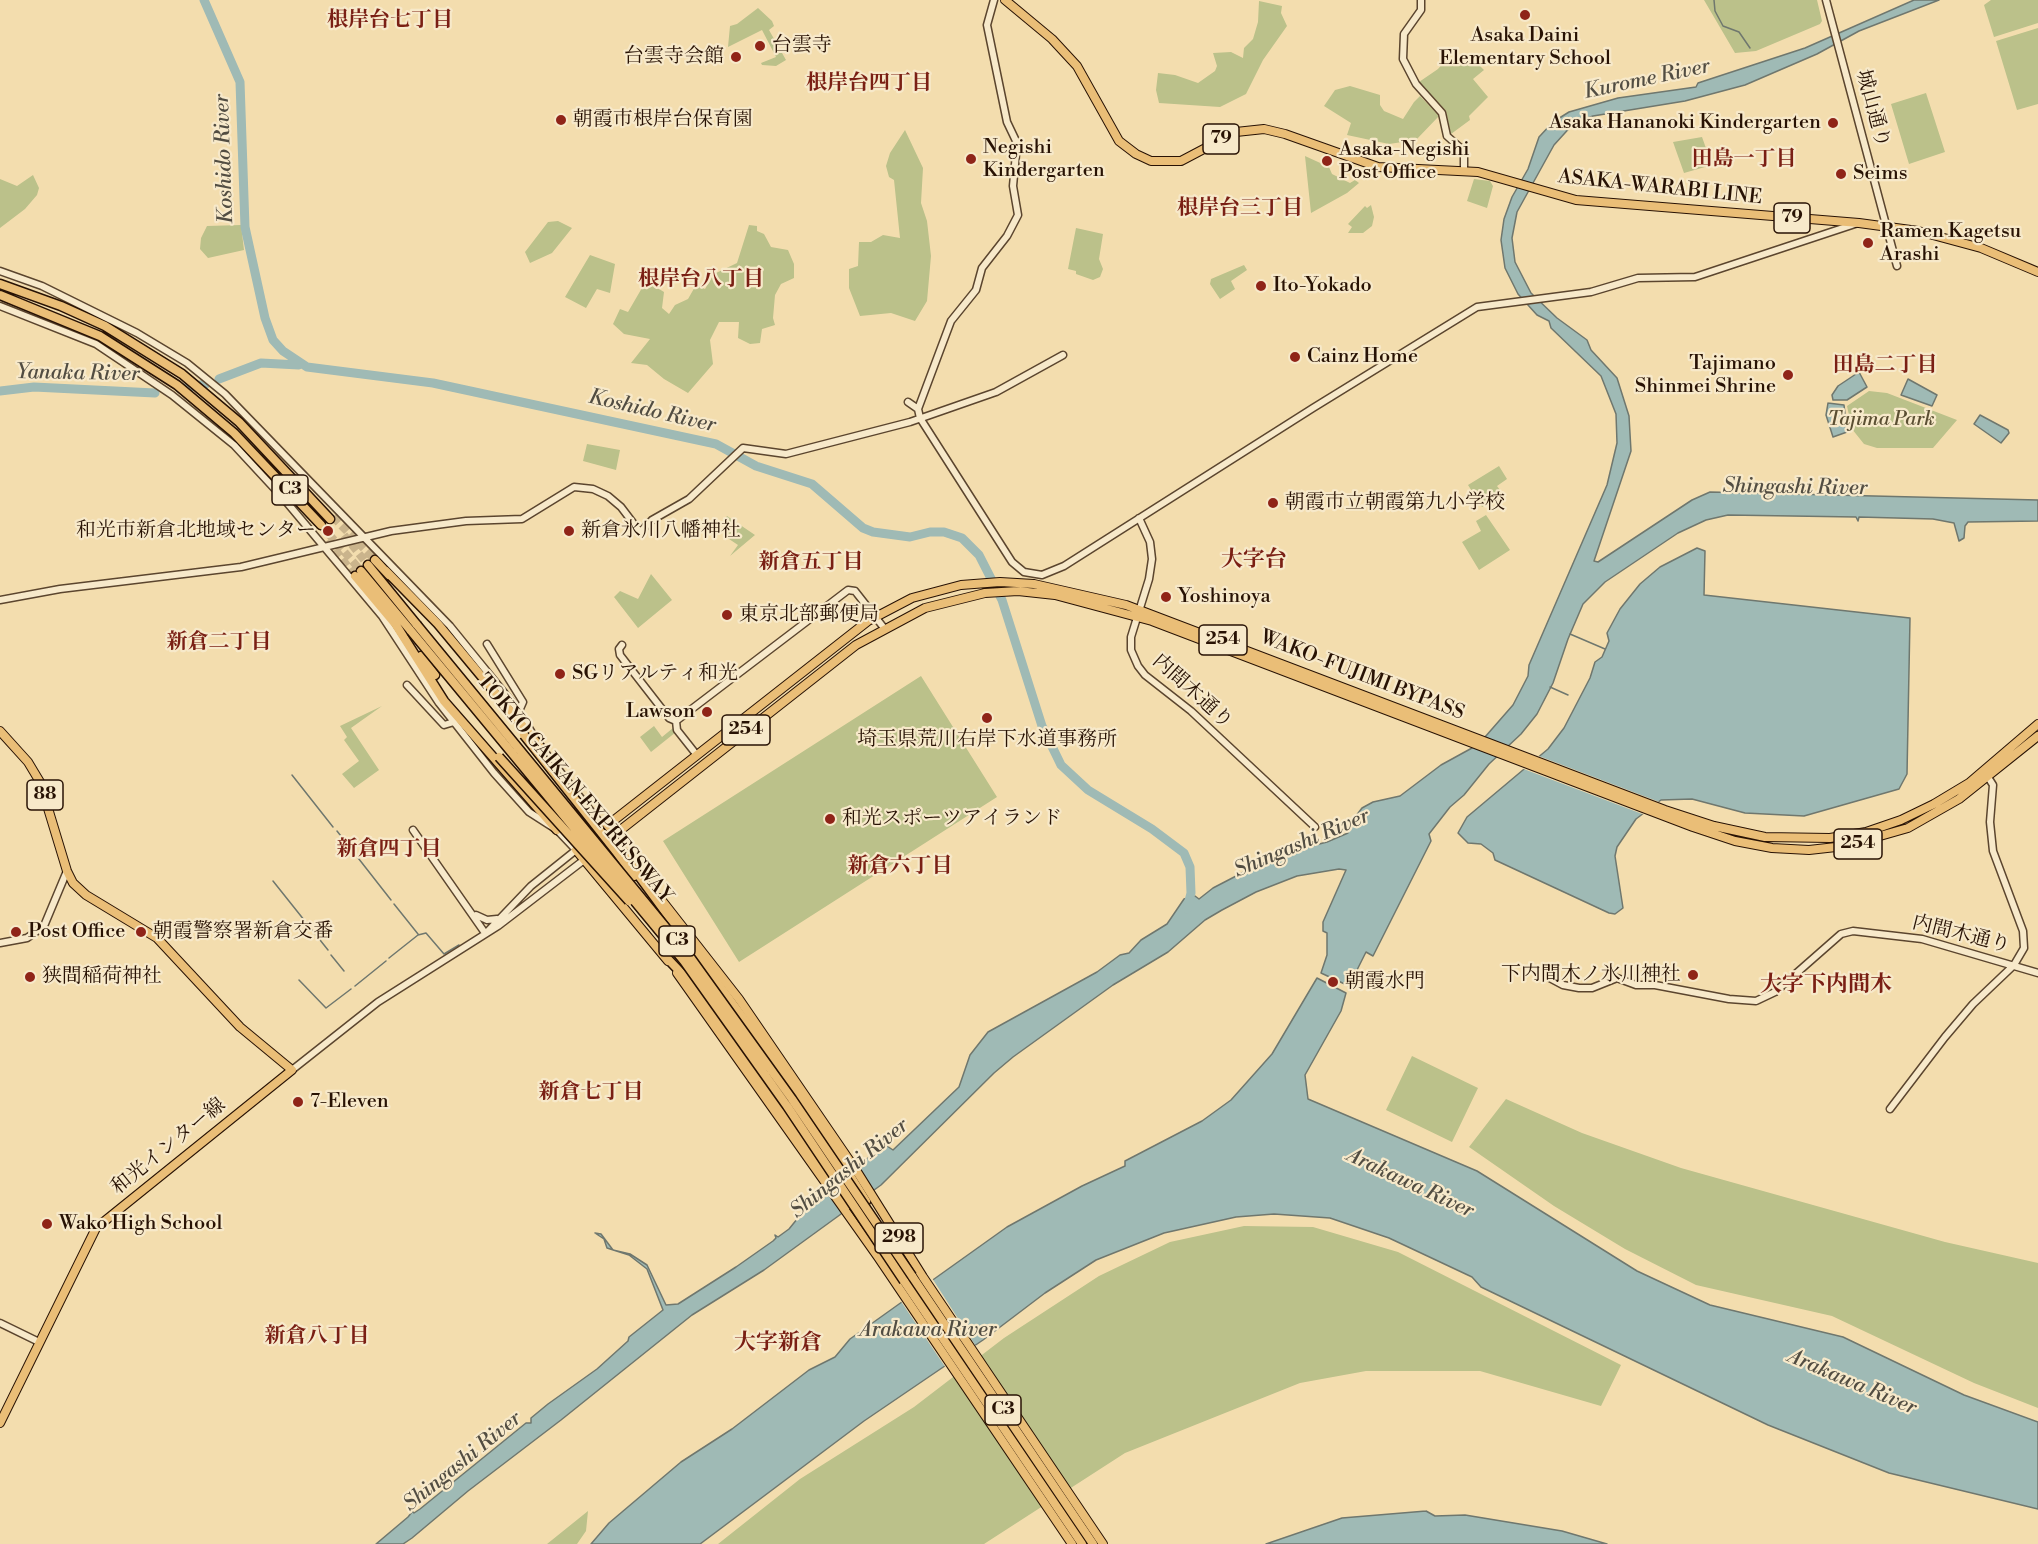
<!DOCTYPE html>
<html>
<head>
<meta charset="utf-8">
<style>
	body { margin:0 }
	canvas { display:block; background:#f3ddae }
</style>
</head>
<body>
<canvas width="2038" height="1544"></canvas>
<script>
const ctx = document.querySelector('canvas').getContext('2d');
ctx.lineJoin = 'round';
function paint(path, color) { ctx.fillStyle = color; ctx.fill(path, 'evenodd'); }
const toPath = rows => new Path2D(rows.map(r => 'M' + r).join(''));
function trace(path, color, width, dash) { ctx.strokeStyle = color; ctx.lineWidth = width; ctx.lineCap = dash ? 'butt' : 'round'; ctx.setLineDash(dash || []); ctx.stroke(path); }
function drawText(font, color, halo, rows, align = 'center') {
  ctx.font = font + ' "Libre Bodoni","Noto Serif JP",serif'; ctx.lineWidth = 4.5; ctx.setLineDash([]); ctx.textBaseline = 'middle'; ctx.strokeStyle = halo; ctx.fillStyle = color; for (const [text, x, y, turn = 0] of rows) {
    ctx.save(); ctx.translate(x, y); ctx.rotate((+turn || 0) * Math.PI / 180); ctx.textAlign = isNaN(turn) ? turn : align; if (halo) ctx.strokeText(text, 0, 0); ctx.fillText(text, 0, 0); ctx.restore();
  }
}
const green = toPath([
	[1704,0,1817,0,1822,21,1820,24,1756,51,1735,53],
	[1991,0,2038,0,2038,23,1994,37,1984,5],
	[1259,1,1282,6,1281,13,1287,26,1263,60,1246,94,1220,107,1159,103,1156,90,1158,73,1175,75,1198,83,1215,71,1217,66,1213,53,1231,52,1243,58,1244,48,1253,39,1258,22],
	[758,8,772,21,774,26,769,30,786,60,776,66,762,65,761,63,776,57,762,30,728,47,730,26,737,24],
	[2038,28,2038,104,2017,110,1996,41],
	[1449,56,1450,60,1475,61,1484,70,1473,79,1488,97,1469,116,1470,120,1451,134,1446,111,1419,82,1438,69],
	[1350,86,1380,95,1380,105,1384,111,1403,119,1414,102,1420,96,1439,116,1416,140,1389,144,1347,135,1351,123,1324,106,1335,90],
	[1926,93,1945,152,1909,164,1891,104],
	[905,130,923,168,921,203,927,221,931,256,927,301,915,321,891,313,860,316,849,288,849,269,858,266,859,242,871,242,883,235,900,238,894,180,889,177,886,166,890,153],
	[1702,137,1712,165,1684,173,1673,142],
	[1305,156,1329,167,1332,174,1350,183,1355,180,1359,183,1347,193,1311,213],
	[33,175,39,188,37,195,25,209,0,228,0,179,17,186],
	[1474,179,1490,181,1493,186,1487,208,1467,201],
	[1371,205,1374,217,1372,226,1363,233,1348,233,1352,227,1348,224,1365,206,1367,208],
	[558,221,572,228,552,253,530,263,525,252,548,222],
	[241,225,244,250,208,258,200,249,201,238,207,226],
	[749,225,757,226,757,231,764,234,771,247,788,250,794,264,794,278,781,284,775,295,773,318,775,325,762,329,760,343,750,344,738,338,739,322,719,322,710,340,713,364,688,393,664,379,647,365,631,363,650,339,624,334,613,324,620,309,628,312,646,281,664,292,662,308,669,314,675,305,688,299,696,285,705,289,714,274,737,263],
	[1076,228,1103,234,1099,259,1103,269,1100,277,1093,280,1076,274,1076,271,1068,269],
	[590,255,615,264,610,293,597,289,586,308,565,297],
	[1244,265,1247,270,1231,281,1235,289,1220,299,1210,284,1211,279],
	[1869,391,1887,393,1957,420,1933,448,1877,448,1864,444,1852,429,1847,406],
	[587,444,620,450,616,470,583,461],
	[1499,466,1507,479,1497,486,1503,494,1482,507,1468,485],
	[1486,515,1510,550,1479,570,1462,542,1481,531,1476,521],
	[727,516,755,535,730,556,738,545,726,537,729,528,722,524],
	[651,574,672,600,638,628,614,597,620,591,638,599],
	[921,676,997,797,739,962,663,841],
	[382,706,351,728,379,770,354,788,342,774,359,761,344,740,347,737,340,726],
	[654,726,662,737,673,728,676,732,651,752,640,737],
	[1412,1056,1478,1088,1452,1142,1386,1110],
	[1506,1099,1582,1133,1681,1168,1945,1242,2038,1263,2038,1408,1974,1383,1832,1316,1696,1285,1625,1249,1554,1206,1469,1147],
	[1244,1226,1313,1227,1398,1252,1621,1365,1601,1406,1480,1371,1366,1371,1300,1383,1125,1453,984,1544,718,1544,800,1479,914,1407,1004,1338,1099,1276,1170,1242],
	[588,1511,586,1531,577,1544,547,1544]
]);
const water = toPath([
	[1914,0,1939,0,1859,31,1817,54,1745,85,1685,101,1593,116,1574,123,1554,145,1517,212,1512,238,1515,262,1531,293,1557,318,1587,340,1591,350,1617,378,1629,416,1631,451,1594,561,1598,562,1692,500,1710,492,2038,500,2038,521,1968,522,1965,526,1964,538,1959,541,1954,523,1933,519,1859,517,1858,521,1856,517,1728,515,1706,520,1678,533,1605,582,1583,604,1568,639,1553,683,1537,714,1521,734,1489,764,1464,795,1450,807,1429,834,1431,841,1373,956,1366,952,1349,986,1321,973,1327,955,1327,933,1323,931,1323,922,1346,870,1339,869,1297,876,1256,892,1222,910,1205,920,1168,952,1113,985,1013,1057,994,1073,881,1185,764,1270,692,1315,561,1420,468,1491,412,1538,403,1544,376,1544,408,1517,412,1512,409,1508,414,1513,420,1509,526,1423,531,1423,531,1418,548,1404,597,1369,628,1341,629,1337,663,1310,647,1269,629,1255,607,1248,604,1239,595,1233,601,1234,613,1250,630,1254,647,1265,666,1305,678,1304,736,1267,773,1241,776,1238,775,1235,778,1237,789,1229,815,1197,865,1164,865,1160,871,1156,867,1149,871,1146,877,1153,887,1146,893,1150,959,1087,970,1055,988,1032,1097,972,1120,955,1129,953,1141,940,1167,924,1184,899,1195,896,1199,899,1213,888,1265,861,1288,852,1327,842,1348,833,1349,825,1362,808,1373,802,1400,796,1441,765,1472,748,1485,737,1513,705,1528,676,1529,665,1607,485,1617,443,1616,414,1601,376,1551,328,1549,321,1537,315,1518,294,1505,268,1501,240,1504,219,1512,197,1528,169,1539,137,1553,122,1569,112,1618,98,1696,87,1698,83,1805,48,1914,0],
	[1859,372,1867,387,1847,400,1833,400,1832,395,1838,386,1859,372],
	[1908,379,1937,395,1932,406,1901,395,1908,379],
	[1828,403,1844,405,1847,432,1833,437,1826,415,1828,403],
	[1980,415,2008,430,2009,433,2001,443,1974,424,1980,415],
	[1697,548,1705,551,1704,595,1910,618,1907,774,1899,789,1804,816,1745,813,1692,799,1661,800,1636,819,1617,847,1615,856,1623,908,1615,914,1609,913,1495,860,1493,853,1481,844,1468,843,1458,833,1467,817,1548,749,1564,728,1590,678,1595,662,1602,657,1609,641,1607,633,1620,609,1640,584,1660,567,1697,548],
	[1317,978,1346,993,1341,1011,1305,1075,1308,1099,1477,1171,1637,1271,1710,1305,1843,1337,1964,1395,2038,1422,2038,1509,1889,1473,1768,1425,1481,1287,1472,1277,1389,1238,1330,1218,1274,1214,1236,1217,1164,1233,1096,1260,1045,1293,983,1340,864,1421,700,1544,591,1544,609,1523,681,1462,732,1429,809,1370,835,1357,850,1339,1007,1227,1082,1186,1125,1166,1125,1161,1202,1121,1231,1100,1272,1054,1317,978],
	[1426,1511,1435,1516,1465,1515,1562,1531,1607,1544,1266,1544,1342,1518,1426,1511]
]);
const pier = toPath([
	[1536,755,1662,803,1645,815,1521,768],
	[932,1278,977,1348,946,1368,900,1300]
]);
const stream = toPath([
	[1714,0,1715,11,1723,26,1739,32,1750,48],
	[1570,634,1605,649],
	[1550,687,1568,695],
	[292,775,333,827],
	[337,831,391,900],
	[273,881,328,950],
	[394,904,418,934],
	[331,955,344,971],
	[389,958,418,935,426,933,444,954,459,945],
	[299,980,326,1008,351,989],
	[355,986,386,961]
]);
const river = toPath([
	[204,0,240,82,245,227,265,318,273,340,283,351,307,367,433,383,716,444,756,466,812,484,863,528,873,532,910,537,930,532,944,532,962,538,979,555,1002,600,1042,726,1061,765,1088,790,1152,829,1184,853,1190,867,1191,893,1187,909],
	[219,379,261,363,299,365],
	[180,389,206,384],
	[0,391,34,387,155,393]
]);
const motorwayTunnel = toPath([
	[333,517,375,560],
	[321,525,361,571],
	[344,535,368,565],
	[328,540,355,576]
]);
const tertiary = toPath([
	[1421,0,1421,10,1404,34,1403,59,1416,84,1442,113,1447,136,1464,151,1464,170],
	[1826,0,1897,266],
	[0,271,42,286,137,333,187,363,225,394,450,626,519,711,532,733],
	[0,306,96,344,172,395,234,445,284,499,382,616,439,703,494,773,529,812,557,830,576,850,531,886,488,931],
	[908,402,918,409,920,418,1012,562,1024,572,1042,575,1064,566,1313,408,1477,307,1591,292,1638,278,1695,277,1858,223],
	[918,409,951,321,976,290,982,268,1007,236,1018,215,1013,186,1017,143,1007,122,987,25,994,0],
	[1139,518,1150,542,1152,559,1149,579,1131,637,1131,650,1138,666,1145,675,1191,711,1315,827],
	[0,600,60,589,241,567,391,531,466,521,522,519,574,487,593,489,608,496,621,507,640,532,652,520,689,499,743,448,786,454,910,422,996,392,1063,355],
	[487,644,523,702,519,711],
	[622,645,619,649,620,655,669,718,676,721],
	[407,685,444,725,454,722],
	[676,721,848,590,855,591,884,628],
	[676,721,677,730,696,754],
	[541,747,604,828],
	[413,830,485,933],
	[476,915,487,920,497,919],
	[0,943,27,938,44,926,67,871],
	[1548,977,1563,985,1579,988,1592,988,1617,978,1636,985,1655,985,1729,999,1756,1001,1775,992,1841,934,1853,931,1922,939,2038,973],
	[292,1070,378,1002,498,926,584,860],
	[1890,1109,1945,1037,1973,1004,2014,965,2024,948,2023,931,1993,851,1990,822,1993,785,1986,774],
	[0,1323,39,1342]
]);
const primary = toPath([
	[1005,0,1052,39,1077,66,1119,141,1136,154,1151,161,1181,161,1236,132,1264,129,1285,134,1378,167,1478,172,1576,200,1859,223,1918,231,1981,248,2038,272],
	[0,731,28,762,40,782,67,871,73,883,86,895,157,938,240,1027,292,1070,96,1228,0,1423]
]);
const trunk = toPath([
	[609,834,635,867],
	[604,843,856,645,925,608,985,593,1018,591,1055,595,1152,621,1693,827,1735,841,1772,848,1809,850,1845,846,1908,828,1959,799,2038,736],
	[660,898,739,999,856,1170,923,1277,1103,1544],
	[668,961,576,850,868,621,912,598,961,585,1000,582,1034,584,1126,605,1665,810,1714,826,1765,837,1830,838,1866,832,1901,820,1934,804,1969,783,2038,724],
	[677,973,878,1257,1072,1544]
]);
const motorway = toPath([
	[0,284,61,306,105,326,182,374,239,422,330,519],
	[0,295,100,336,177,385,234,433,321,525],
	[375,560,389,575],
	[368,565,417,625],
	[361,571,411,631],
	[386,571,438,624,542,749],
	[355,576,396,625],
	[394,622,444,701,557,830],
	[421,656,435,675],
	[615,850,634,876],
	[632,863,636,872,755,1034,823,1132,866,1201],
	[665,956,685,977,730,1037,849,1205],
	[912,1276,1093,1544],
	[904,1281,1082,1544]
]);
const motorwayBridge = toPath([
	[417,625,690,957,792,1099,912,1276],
	[411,631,684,961,787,1106,904,1281],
	[524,735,615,850],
	[499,757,629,901]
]);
const markers = [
	[1525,15,6,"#8f2418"],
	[760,46,6,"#8f2418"],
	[736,57,6,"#8f2418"],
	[561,120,6,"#8f2418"],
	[1833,123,6,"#8f2418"],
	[971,159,6,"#8f2418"],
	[1327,161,6,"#8f2418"],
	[1841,174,6,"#8f2418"],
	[1868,243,6,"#8f2418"],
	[1261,286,6,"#8f2418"],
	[1295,357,6,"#8f2418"],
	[1788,375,6,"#8f2418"],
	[1273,503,6,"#8f2418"],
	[328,531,6,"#8f2418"],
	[569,531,6,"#8f2418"],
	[1166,597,6,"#8f2418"],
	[727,615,6,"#8f2418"],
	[560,674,6,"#8f2418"],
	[707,712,6,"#8f2418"],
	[987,718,6,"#8f2418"],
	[830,819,6,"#8f2418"],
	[16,932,6,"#8f2418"],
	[141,932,6,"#8f2418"],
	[1693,975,6,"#8f2418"],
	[30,977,6,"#8f2418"],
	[1333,982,6,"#8f2418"],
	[298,1102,6,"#8f2418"],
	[47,1224,6,"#8f2418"]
];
const shields = [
	[1221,139,36],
	[1792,218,36],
	[290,490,36],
	[1223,640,48],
	[746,730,48],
	[45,795,36],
	[1858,844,48],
	[677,941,36],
	[899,1238,48],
	[1003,1410,36]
];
const shieldNames = [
	["79",1221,139],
	["79",1792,218],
	["C3",290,490],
	["254",1223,640],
	["254",746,730],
	["88",45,795],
	["254",1858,844],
	["C3",677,941],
	["298",899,1238],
	["C3",1003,1410]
];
const poiNames = [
	["Asaka Daini",1525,36,"center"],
	["Elementary School",1525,59,"center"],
	["台雲寺",772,46],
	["台雲寺会館",724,57,"right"],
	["朝霞市根岸台保育園",573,120],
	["Asaka Hananoki Kindergarten",1821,123,"right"],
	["Negishi",983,148],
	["Kindergarten",983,171],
	["Asaka-Negishi",1339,150],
	["Post Office",1339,173],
	["Seims",1853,174],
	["Ramen Kagetsu",1880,232],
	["Arashi",1880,255],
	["Ito-Yokado",1273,286],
	["Cainz Home",1307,357],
	["Tajimano",1776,364,"right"],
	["Shinmei Shrine",1776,387,"right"],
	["朝霞市立朝霞第九小学校",1285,503],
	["和光市新倉北地域センター",316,531,"right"],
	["新倉氷川八幡神社",581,531],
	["Yoshinoya",1178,597],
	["東京北部郵便局",739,615],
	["SGリアルティ和光",572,674],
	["Lawson",695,712,"right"],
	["埼玉県荒川右岸下水道事務所",987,740,"center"],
	["和光スポーツアイランド",842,819],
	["Post Office",28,932],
	["朝霞警察署新倉交番",153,932],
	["下内間木ノ氷川神社",1681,975,"right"],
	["狭間稲荷神社",42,977],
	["朝霞水門",1345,982],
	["7-Eleven",310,1102],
	["Wako High School",59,1224]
];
const streetNames = [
	["城山通り",1872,109,75],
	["ASAKA-WARABI LINE",1660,188,6],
	["WAKO-FUJIMI BYPASS",1362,676,21],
	["内間木通り",1192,692,42],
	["TOKYO GAIKAN EXPRESSWAY",574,789,50],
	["内間木通り",1961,935,14],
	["和光インター線",169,1147,-39]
];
const parkNames = [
	["Tajima Park",1881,420]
];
const neighbourhoodNames = [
	["根岸台七丁目",390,21],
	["根岸台四丁目",869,84],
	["田島一丁目",1744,160],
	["根岸台三丁目",1240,209],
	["根岸台八丁目",701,280],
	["田島二丁目",1885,366],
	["新倉五丁目",811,563],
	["新倉二丁目",219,643],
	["新倉四丁目",389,850],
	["新倉六丁目",900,867],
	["新倉七丁目",591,1093],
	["新倉八丁目",317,1337]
];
const waterNames = [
	["Kurome River",1647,80,-12],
	["Koshido River",225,159,-92],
	["Yanaka River",78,374,1],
	["Koshido River",652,412,13],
	["Shingashi River",1795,488,1],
	["Shingashi River",1302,844,-23],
	["Shingashi River",850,1169,-39],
	["Arakawa River",1410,1184,25],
	["Arakawa River",928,1331],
	["Arakawa River",1852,1383,23],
	["Shingashi River",463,1462,-39]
];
const quarterNames = [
	["大字台",1254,561],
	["大字下内間木",1826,986],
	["大字新倉",778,1344]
];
paint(green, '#bbc18a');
paint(water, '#9fbab5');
trace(water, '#6f776e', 1.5);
paint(pier, '#f3ddae');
trace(stream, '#6f776e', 1.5);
trace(river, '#9fbab5', 9);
trace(motorwayTunnel, '#cab48c', 8, [8, 4]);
trace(tertiary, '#5b452e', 9);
trace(primary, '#281204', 10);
trace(trunk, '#281204', 10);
trace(motorway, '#281204', 11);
trace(tertiary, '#f7e9ca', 6);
trace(primary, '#eabe77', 8);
trace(trunk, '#eabe77', 8);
trace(motorway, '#eabe77', 8);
trace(motorwayBridge, '#281204', 11, []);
trace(motorwayBridge, '#eabe77', 8);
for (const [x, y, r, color] of markers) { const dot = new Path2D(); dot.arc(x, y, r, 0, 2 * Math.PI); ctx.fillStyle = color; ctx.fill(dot); trace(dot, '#f7e9ca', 2); }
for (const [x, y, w] of shields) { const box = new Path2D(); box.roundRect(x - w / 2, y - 15, w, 30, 4.5); ctx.fillStyle = '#f7e9ca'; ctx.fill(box); trace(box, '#281204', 1.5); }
drawText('bold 18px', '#281204', null, shieldNames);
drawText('20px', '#281204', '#f7e9ca', poiNames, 'left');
drawText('20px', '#281204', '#f7e9ca', streetNames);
drawText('italic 20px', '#5b4f33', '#f7e9ca', parkNames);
drawText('bold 21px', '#7a1f14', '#f7e9ca', neighbourhoodNames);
drawText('italic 21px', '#524d42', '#f7e9ca', waterNames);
drawText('bold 22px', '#7a1f14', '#f7e9ca', quarterNames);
</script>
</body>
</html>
